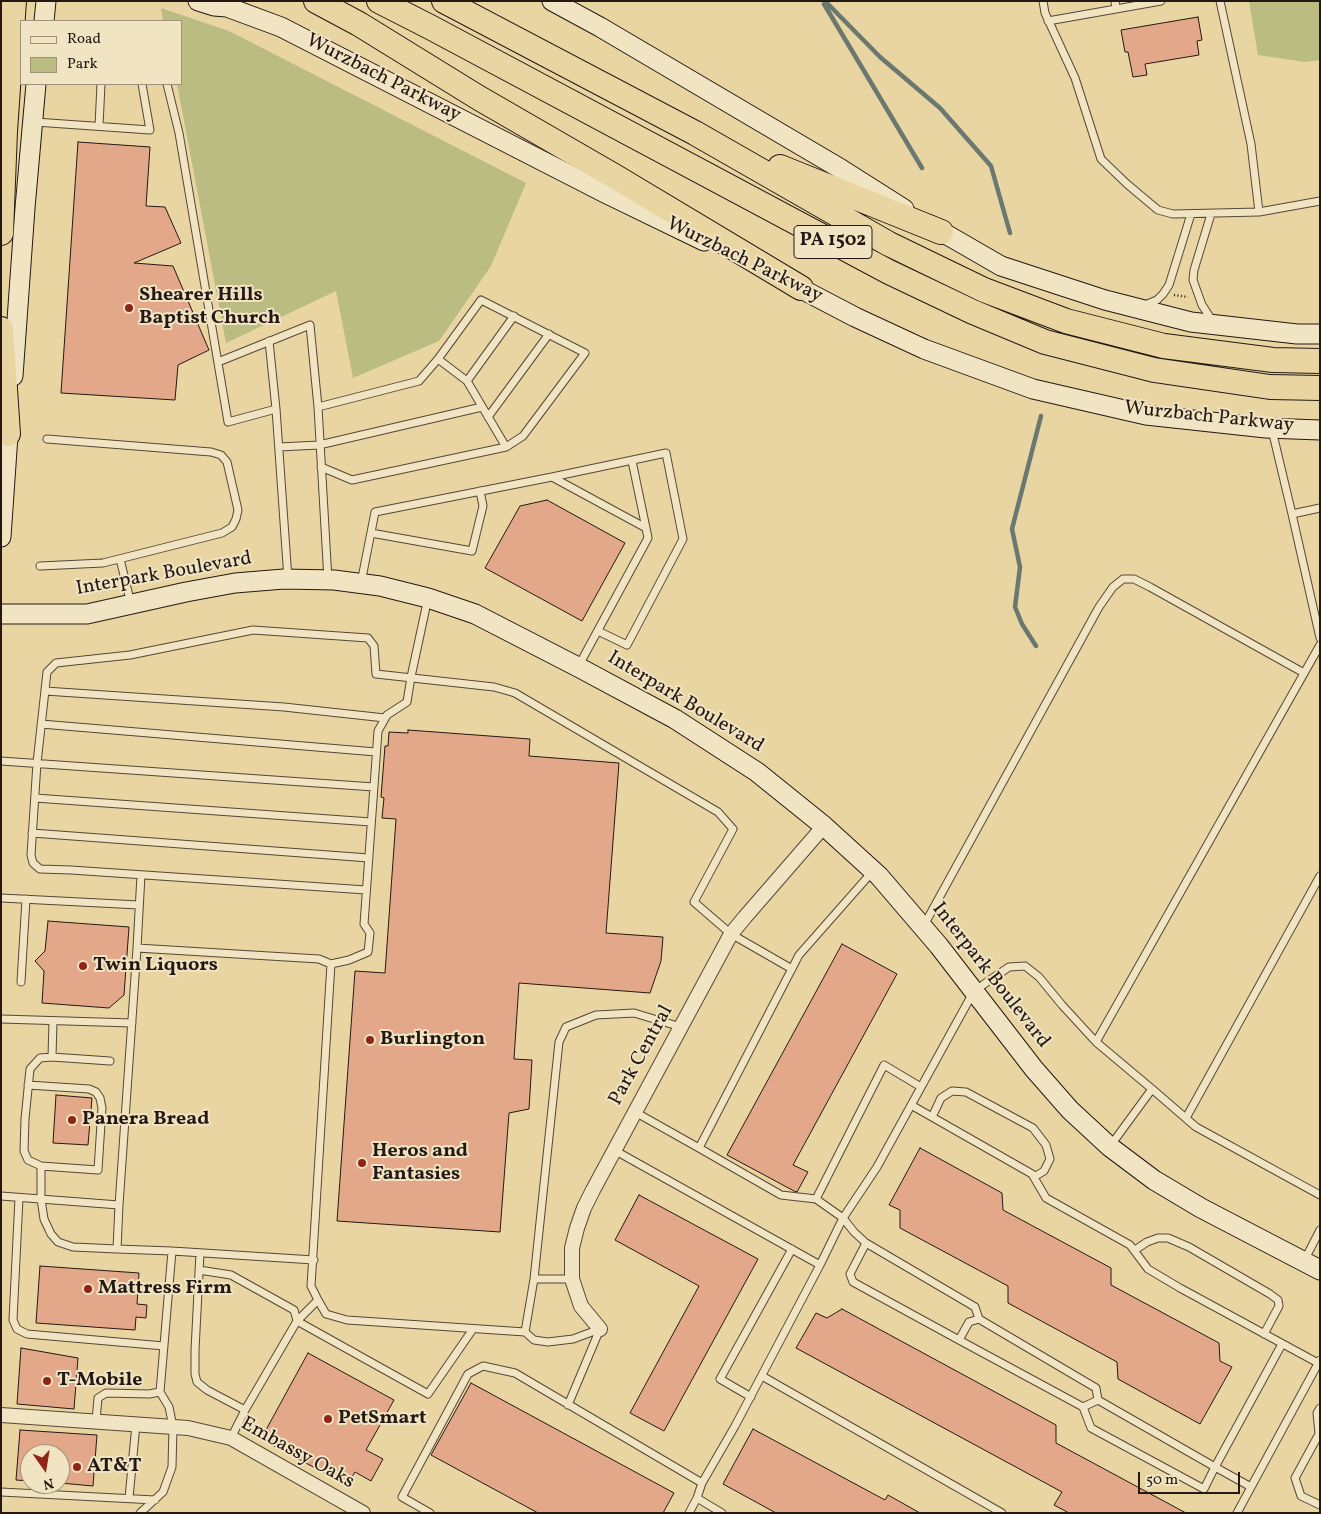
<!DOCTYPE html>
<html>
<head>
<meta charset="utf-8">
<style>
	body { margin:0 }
	#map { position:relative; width:1321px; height:1514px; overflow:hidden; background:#e8d5a2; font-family:Vollkorn,serif }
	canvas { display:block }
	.frame { position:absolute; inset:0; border:2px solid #251814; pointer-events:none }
	.legend { position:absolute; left:20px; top:20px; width:162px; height:65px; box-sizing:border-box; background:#f0e4c3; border:1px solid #9f927d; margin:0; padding:6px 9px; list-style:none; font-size:15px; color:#251814 }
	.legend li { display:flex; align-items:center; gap:10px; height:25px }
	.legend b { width:25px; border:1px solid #9f927d }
	.north { position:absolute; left:20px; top:1444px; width:50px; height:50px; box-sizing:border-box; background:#f0e4c3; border:1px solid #9f927d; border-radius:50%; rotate:167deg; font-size:14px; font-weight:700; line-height:20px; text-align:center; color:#251814 }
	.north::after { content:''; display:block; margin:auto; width:18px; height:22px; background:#8f2418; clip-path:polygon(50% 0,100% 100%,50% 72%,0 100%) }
	.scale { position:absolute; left:1138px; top:1472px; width:102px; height:22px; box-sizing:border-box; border:2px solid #251814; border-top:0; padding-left:6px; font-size:15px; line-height:18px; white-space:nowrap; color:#251814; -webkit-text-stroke:4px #f0e4c3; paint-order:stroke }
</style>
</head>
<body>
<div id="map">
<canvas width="1321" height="1514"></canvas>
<div class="frame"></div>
<ul class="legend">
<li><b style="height:6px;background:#f0e4c3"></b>Road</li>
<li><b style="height:14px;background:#babc82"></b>Park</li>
</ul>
<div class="north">N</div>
<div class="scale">50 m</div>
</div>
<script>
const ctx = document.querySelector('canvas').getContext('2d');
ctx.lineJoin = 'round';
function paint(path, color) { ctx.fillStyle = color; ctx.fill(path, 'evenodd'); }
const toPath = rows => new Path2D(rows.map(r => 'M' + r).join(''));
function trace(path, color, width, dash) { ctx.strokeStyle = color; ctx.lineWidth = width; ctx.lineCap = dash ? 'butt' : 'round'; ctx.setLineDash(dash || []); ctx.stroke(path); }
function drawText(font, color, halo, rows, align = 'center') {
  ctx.font = font + ' Vollkorn,serif'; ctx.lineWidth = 4; ctx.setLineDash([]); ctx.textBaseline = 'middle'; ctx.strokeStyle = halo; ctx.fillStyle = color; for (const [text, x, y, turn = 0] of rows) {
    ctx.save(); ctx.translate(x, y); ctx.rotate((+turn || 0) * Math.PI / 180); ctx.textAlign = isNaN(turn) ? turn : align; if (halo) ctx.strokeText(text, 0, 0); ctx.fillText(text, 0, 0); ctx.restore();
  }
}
const green = toPath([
	[1249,1,1320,1,1320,60,1305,62,1258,55],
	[161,8,229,31,526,183,491,266,439,341,353,378,336,291,226,343,177,84,181,84,181,21,163,21]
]);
const stream = toPath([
	[825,1,880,57,940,108,991,166,1010,233],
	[824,4,922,168],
	[1036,646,1022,624,1015,607,1020,567,1012,529,1041,416]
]);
const building = toPath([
	[1198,17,1202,40,1197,41,1199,55,1145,64,1147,75,1133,77,1128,52,1125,52,1121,30,1198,17],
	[78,142,150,147,146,206,165,207,181,243,134,263,173,266,209,350,178,365,175,400,61,393,78,142],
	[547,500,625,543,582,621,485,568,520,506,547,500],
	[408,730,530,739,529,756,619,763,606,933,663,937,661,961,650,993,519,983,514,1059,532,1060,529,1109,509,1113,500,1232,337,1221,355,971,385,973,396,819,382,818,384,798,381,797,385,746,388,746,389,732,408,733,408,730],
	[48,921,129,927,124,995,109,1008,42,1003,44,971,35,961,45,951,48,921],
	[842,944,897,974,793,1165,808,1172,797,1192,794,1191,727,1155,842,944],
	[56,1095,92,1098,88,1145,53,1143,56,1095],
	[920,1148,1002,1193,1003,1210,1111,1268,1111,1285,1219,1343,1220,1361,1232,1367,1200,1424,1118,1379,1117,1362,1008,1303,1008,1286,900,1228,900,1210,889,1205,920,1148],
	[639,1195,758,1259,664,1431,630,1413,699,1286,615,1240,639,1195],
	[40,1266,139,1273,137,1304,147,1305,146,1318,136,1317,135,1330,36,1323,40,1266],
	[842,1309,1056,1425,1056,1443,1186,1513,1069,1513,1054,1505,1062,1492,796,1348,816,1313,827,1318,842,1309],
	[21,1348,78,1358,74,1409,17,1404,21,1348],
	[308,1353,394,1400,366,1450,383,1459,371,1481,355,1472,347,1485,261,1439,308,1353],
	[471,1383,674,1493,663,1513,538,1513,431,1455,471,1383],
	[753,1429,885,1500,888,1495,920,1513,776,1513,723,1484,753,1429],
	[20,1430,97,1435,93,1486,60,1483,60,1454,30,1454,30,1481,16,1480,20,1430]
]);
const path = toPath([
	[1174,295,1188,297]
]);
const lane = toPath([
	[1043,1,1045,13,1075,78,1101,159,1127,184,1158,210,1173,214,1259,212,1320,201],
	[1115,1,1116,9],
	[1220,1,1251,144,1259,212],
	[1048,21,1161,1],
	[167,84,179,133,228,422,276,409,288,579],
	[35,122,150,130,142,84],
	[99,126,101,84],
	[1211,214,1194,270,1193,280,1202,305,1213,322],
	[1145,305,1157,300,1163,294,1169,285,1191,214],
	[269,341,276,409],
	[218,362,310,325,318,407,419,381,438,359],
	[467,381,514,316],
	[318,407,328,580],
	[488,417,549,334],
	[1272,430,1292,514,1320,508],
	[279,447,319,445,482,407],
	[632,461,646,528],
	[321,467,352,480,506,447,523,436,585,353,481,300,438,359,467,381,506,447],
	[552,477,666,453,683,539,627,645,598,631],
	[1292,514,1320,638],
	[371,533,472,551,483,506,480,491],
	[120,559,131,604],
	[40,566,103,563,222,533,232,527,236,519,238,510,227,462,221,455,211,452,47,439],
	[361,583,375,512,552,477,646,528,648,538,578,667],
	[45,691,284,707,385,718],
	[41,724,376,752],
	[1,761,374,787],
	[35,798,371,822],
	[32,833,369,858],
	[141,875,137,948,119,1205,117,1249,172,1251,314,1260],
	[366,890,71,870,40,869,33,863,31,855,37,763,47,672,56,663,130,655,253,630,368,638,374,646,376,674,494,687,515,693,718,812,733,829,694,902,731,934,792,969],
	[1,898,139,905],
	[923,927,1099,607,1113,587,1123,579,1134,579,1150,587,1304,673],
	[137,948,319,959,331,964,349,960,368,952,370,933,364,924,378,731,387,715,407,702,411,677,428,598],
	[331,964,311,1286,318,1300,297,1321,428,1394,473,1329],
	[21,982,26,899],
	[1,1019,132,1023],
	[53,1021,52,1057,40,1058,30,1069,25,1119,24,1151,28,1160,41,1166,41,1199,44,1219,51,1234,58,1242,73,1247,117,1249],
	[1096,1042,1152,1089,1111,1145],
	[52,1057,110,1061],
	[28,1085,89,1089,96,1092,100,1098,102,1108,98,1170,41,1166],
	[921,1087,884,1065,816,1199,843,1218,854,1232,866,1243,975,1307,979,1319,1096,1388,1098,1400,1215,1467,1204,1489,1091,1428,1083,1407],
	[1152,1089,1196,1127,1320,1195],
	[911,1105,1032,1174,1046,1198,1130,1245,1148,1269,1180,1288,1318,1363],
	[635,1112,699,1148,799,955,873,871],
	[932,1117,941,1098,952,1091,966,1092,1033,1128,1046,1145,1050,1159,1044,1171,1034,1177],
	[1186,1118,1320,876],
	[699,1148,781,1195,816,1199],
	[614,1150,820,1265],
	[1,1196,119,1205],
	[19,1198,13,1320,17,1329,27,1334,164,1346],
	[866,1243,850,1274,853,1282,959,1340],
	[1135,1250,1147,1242,1158,1238,1168,1238,1189,1247,1270,1294,1278,1300,1279,1306,1264,1334],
	[1304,1261,1320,1230],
	[199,1270,231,1275,294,1310,296,1317,297,1321,245,1410,207,1390,197,1382,195,1374,195,1350,200,1253],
	[534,1279,572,1279],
	[318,1300,326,1314,347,1320,525,1332,534,1279,559,1042,566,1027,596,1015,634,1013,681,1027],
	[979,1319,969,1322,959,1340,1083,1407,1098,1400],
	[525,1332,534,1340,548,1342,573,1339,600,1329],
	[762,1376,1002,1513],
	[751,1397,720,1379,792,1249],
	[568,1405,600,1329],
	[1320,1408,1317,1413,1319,1434,1295,1478,1301,1496,1320,1505],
	[96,1421,98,1398,106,1393,149,1394,160,1392],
	[231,1438,245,1410],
	[1251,1487,1215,1467,1282,1344],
	[1,1492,155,1500],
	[129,1498,136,1424],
	[697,1498,702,1483],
	[140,1513,163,1492,172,1467,173,1427,169,1407,160,1392,172,1251],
	[430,1513,402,1497,468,1374,483,1366,515,1373,702,1483,735,1426,820,1265,843,1218,877,1167,974,991,1009,967,1025,966,1039,977,1062,1005,1096,1042,1320,645],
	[689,1513,697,1498,722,1513],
	[1237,1513,1320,1360]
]);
const street = toPath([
	[600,1329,581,1306,572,1279,572,1248,577,1228,584,1208,593,1190,731,934,745,917,824,826],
	[1,1415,188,1428,231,1438,363,1513]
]);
const secondary = toPath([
	[198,1,214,6,227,7,281,27,605,193,704,241],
	[552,1,600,27,841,169,904,209],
	[44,21,46,1],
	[930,225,1001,266,1105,300,1191,322,1297,334,1320,334],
	[790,283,855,317,924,349,1033,389,1146,415,1266,428,1320,430],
	[13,376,25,208,36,84],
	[1,537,9,421],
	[1,614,87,614,186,592,235,583,284,579,334,580,380,586,428,598,475,614,578,667,675,719,757,772,824,826,879,876,939,946,1034,1069,1070,1110,1110,1147,1154,1180,1201,1208,1320,1270]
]);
const highway = toPath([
	[316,1,359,24,479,98,614,176,801,288],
	[379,1,430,27,889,272,973,312,1045,342,1154,370,1270,387,1320,388],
	[444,1,695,133,889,244,984,290,1066,321,1164,346,1273,360,1320,361],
	[780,167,941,232],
	[1,233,5,131,14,1],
	[1,329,8,434]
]);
const markers = [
	[129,308,5,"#8f2418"],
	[83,966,5,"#8f2418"],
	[370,1040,5,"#8f2418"],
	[72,1120,5,"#8f2418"],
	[362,1163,5,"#8f2418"],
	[88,1289,5,"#8f2418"],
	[47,1381,5,"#8f2418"],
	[328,1419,5,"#8f2418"],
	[77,1467,5,"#8f2418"]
];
const shields = [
	[833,242,78]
];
const shieldNames = [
	["PA 1502",833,242]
];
const streetNames = [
	["Wurzbach Parkway",383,79,27],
	["Wurzbach Parkway",744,261,26],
	["Wurzbach Parkway",1209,418,6],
	["Interpark Boulevard",164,575,-10],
	["Interpark Boulevard",685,703,31],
	["Interpark Boulevard",990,976,52],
	["Park Central",642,1056,-61],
	["Embassy Oaks",297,1454,29]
];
const poiNames = [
	["Shearer Hills",139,296],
	["Baptist Church",139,319],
	["Twin Liquors",93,966],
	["Burlington",380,1040],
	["Panera Bread",82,1120],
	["Heros and",372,1152],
	["Fantasies",372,1175],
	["Mattress Firm",98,1289],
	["T-Mobile",57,1381],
	["PetSmart",338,1419],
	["AT&T",87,1467]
];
paint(green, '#babc82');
trace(stream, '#6a786f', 4.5);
paint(building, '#e3a88a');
trace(building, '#251814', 1);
trace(lane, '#564738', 9);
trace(street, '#564738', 16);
trace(secondary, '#251814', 21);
trace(highway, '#251814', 26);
trace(path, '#251814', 2.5, [1, 2.5]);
trace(lane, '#f0e4c3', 7);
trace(street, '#f0e4c3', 14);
trace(secondary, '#f0e4c3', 19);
trace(highway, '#e8d5a2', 24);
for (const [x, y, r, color] of markers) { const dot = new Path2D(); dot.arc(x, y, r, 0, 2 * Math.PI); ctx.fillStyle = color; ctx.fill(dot); trace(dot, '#f0e4c3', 2); }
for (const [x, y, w] of shields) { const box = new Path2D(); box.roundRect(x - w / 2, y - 16.5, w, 33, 4); ctx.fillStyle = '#f0e4c3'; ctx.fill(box); trace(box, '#251814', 1); }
drawText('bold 19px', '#251814', null, shieldNames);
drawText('20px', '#251814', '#f0e4c3', streetNames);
drawText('bold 20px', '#251814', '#f0e4c3', poiNames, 'left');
</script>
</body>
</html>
